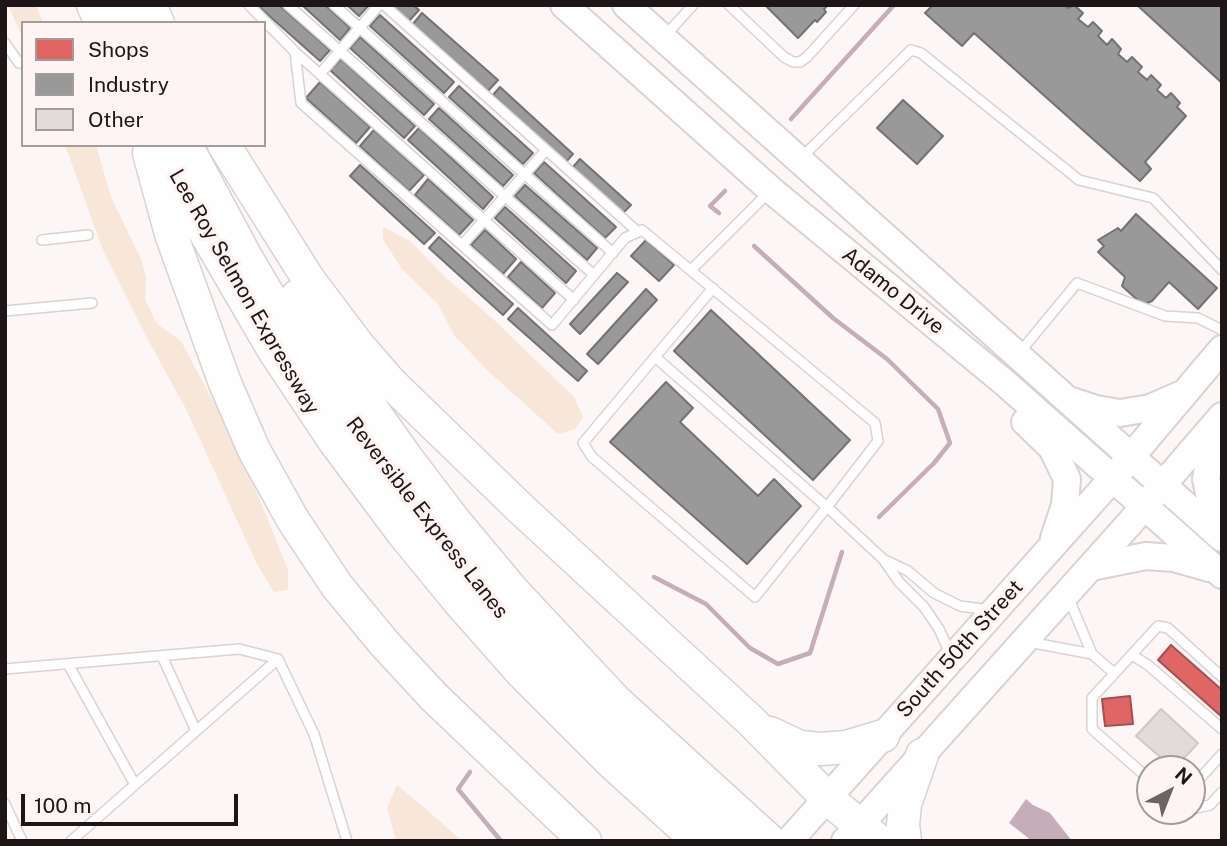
<!DOCTYPE html>
<html>
<head>
<meta charset="utf-8">
<style>
	body { margin:0 }
	#map { position:relative; width:1227px; height:846px; overflow:hidden; background:#fcf6f6; font-family:"Public Sans",sans-serif }
	canvas { display:block }
	.frame { position:absolute; inset:0; border:7px solid #1e1616; pointer-events:none }
	.legend { position:absolute; left:21px; top:21px; width:245px; height:126px; box-sizing:border-box; background:#fef4f4; border:2px solid #a49b9b; margin:0; padding:9px 12px; list-style:none; font-size:21px; color:#1e1616 }
	.legend li { display:flex; align-items:center; gap:14px; height:35px }
	.legend b { width:35px; border:2px solid #a49b9b }
	.north { position:absolute; left:1136px; top:755px; width:70px; height:70px; box-sizing:border-box; background:#fef4f4; border:2px solid #a49b9b; border-radius:50%; rotate:42deg; font-size:19px; font-weight:700; line-height:28px; text-align:center; color:#1e1616 }
	.north::after { content:''; display:block; margin:auto; width:24px; height:32px; background:#6c6464; clip-path:polygon(50% 0,100% 100%,50% 72%,0 100%) }
	.scale { position:absolute; left:21px; top:794px; width:217px; height:32px; box-sizing:border-box; border:4px solid #1e1616; border-top:0; padding-left:9px; font-size:21px; line-height:24px; white-space:nowrap; color:#1e1616; -webkit-text-stroke:5px #fef4f4; paint-order:stroke }
</style>
</head>
<body>
<div id="map">
<canvas width="1227" height="846"></canvas>
<div class="frame"></div>
<ul class="legend">
<li><b style="height:19px;background:#e06666"></b>Shops</li>
<li><b style="height:19px;background:#999"></b>Industry</li>
<li><b style="height:19px;background:#e2dbdc"></b>Other</li>
</ul>
<div class="north">N</div>
<div class="scale">100 m</div>
</div>
<script>
const ctx = document.querySelector('canvas').getContext('2d');
ctx.lineJoin = 'round';
function paint(path, color) { ctx.fillStyle = color; ctx.fill(path, 'evenodd'); }
const toPath = rows => new Path2D(rows.map(r => 'M' + r).join(''));
function trace(path, color, width, dash) { ctx.strokeStyle = color; ctx.lineWidth = width; ctx.lineCap = dash ? 'butt' : 'round'; ctx.setLineDash(dash || []); ctx.stroke(path); }
function drawText(font, color, halo, rows, align = 'center') {
  ctx.font = font + ' "Public Sans",sans-serif'; ctx.lineWidth = 7; ctx.setLineDash([]); ctx.textBaseline = 'middle'; ctx.strokeStyle = halo; ctx.fillStyle = color; for (const [text, x, y, turn = 0] of rows) {
    ctx.save(); ctx.translate(x, y); ctx.rotate((+turn || 0) * Math.PI / 180); ctx.textAlign = isNaN(turn) ? turn : align; if (halo) ctx.strokeText(text, 0, 0); ctx.fillText(text, 0, 0); ctx.restore();
  }
}
const green = toPath([
	[8,5,36,5,43,23,23,23,23,39],
	[65,145,96,145,111,197,141,259,146,278,145,299,157,324,181,341,243,458,288,570,288,590,274,592,257,564,186,409,146,336,103,250],
	[383,227,410,241,445,277,493,319,574,397,583,417,575,429,558,434,488,371,454,335,438,304,401,268,383,239],
	[397,785,427,810,462,841,396,841,387,808]
]);
const water = toPath([
	[1026,799,1033,805,1050,813,1072,841,1032,841,1009,823]
]);
const shops = toPath([
	[1171,645,1222,690,1222,717,1158,660,1171,645],
	[1130,696,1133,724,1105,726,1102,699,1130,696]
]);
const industry = toPath([
	[257,5,279,5,330,50,320,61,257,5],
	[302,5,325,5,350,28,340,40,302,5],
	[347,5,369,5,359,16,347,5],
	[391,5,413,5,419,10,409,21,391,5],
	[765,5,828,5,824,9,826,12,817,22,815,20,798,38,765,5],
	[933,5,1064,5,1068,8,1074,5,1083,13,1078,19,1088,27,1093,22,1102,31,1098,36,1107,45,1112,39,1121,49,1118,54,1127,62,1132,57,1142,67,1138,72,1147,80,1151,75,1161,85,1157,90,1166,98,1171,93,1180,103,1177,107,1186,116,1145,162,1151,169,1140,181,974,33,962,46,925,13,933,5],
	[1137,5,1222,5,1222,83,1137,5],
	[422,13,498,80,488,91,413,24,422,13],
	[380,15,454,82,444,93,370,26,380,15],
	[360,37,434,104,424,115,350,48,360,37],
	[341,59,415,126,404,138,330,70,341,59],
	[320,82,370,127,356,143,306,98,320,82],
	[459,86,533,153,523,164,449,97,459,86],
	[500,87,573,154,566,162,493,95,500,87],
	[903,100,943,136,917,164,877,128,903,100],
	[439,108,513,175,503,186,429,119,439,108],
	[419,128,493,197,483,209,408,140,419,128],
	[374,130,424,175,409,191,360,146,374,130],
	[580,159,631,205,623,213,573,167,580,159],
	[544,162,616,227,605,238,534,173,544,162],
	[360,165,435,233,424,244,350,176,360,165],
	[428,179,473,220,459,235,415,195,428,179],
	[525,185,597,248,587,260,515,196,525,185],
	[505,207,576,271,566,283,495,218,505,207],
	[1136,214,1217,288,1198,309,1169,282,1152,301,1143,305,1122,286,1125,277,1098,252,1104,246,1098,240,1118,228,1121,231,1136,214],
	[485,230,516,259,503,274,471,245,485,230],
	[439,237,513,304,503,315,429,248,439,237],
	[646,240,674,265,659,281,631,256,646,240],
	[521,262,555,293,542,308,508,277,521,262],
	[617,273,628,282,580,334,570,324,617,273],
	[646,289,657,300,598,364,587,354,646,289],
	[518,308,587,371,578,381,508,319,518,308],
	[711,310,850,440,813,480,674,351,711,310],
	[666,382,693,408,680,422,758,496,774,479,801,506,747,564,610,442,666,382]
]);
const stream = toPath([
	[791,119,894,5],
	[719,213,710,206,725,191],
	[754,246,833,318,887,359,938,409,950,443,934,463,879,517],
	[654,577,706,604,750,648,778,664,810,653,842,552],
	[470,772,458,789,501,841]
]);
const building = toPath([
	[1161,709,1198,743,1174,769,1136,736,1161,709]
]);
const lane = toPath([
	[249,5,295,52,301,103,552,325,625,238,638,232],
	[288,5,594,275],
	[334,5,613,253],
	[384,5,638,232,642,230,875,423,878,441,827,507,883,559,899,582,924,607,939,629,951,656],
	[729,5,784,57,793,62,800,62,807,57,854,5],
	[664,37,693,5],
	[5,43,19,63],
	[295,52,574,300],
	[320,74,379,5],
	[800,159,911,50,921,53,1079,180,1153,198,1222,270],
	[42,240,88,235],
	[462,245,546,150],
	[691,270,770,191],
	[5,311,92,303],
	[1020,352,1077,283,1165,316,1198,318,1222,330],
	[655,357,827,507,755,597,592,457,583,443,655,357,713,288],
	[885,560,908,571,934,593,960,606,990,610],
	[1069,599,1092,654,1114,673],
	[1029,642,1092,654],
	[1132,655,1148,665,1222,729],
	[162,656,196,731],
	[68,664,134,783],
	[5,669,239,649,278,659,314,734,347,841],
	[1150,780,1092,729,1092,698,1158,626,1168,628,1222,677],
	[1192,787,1222,754],
	[5,804,22,841],
	[1192,809,1210,805,1222,792],
	[71,841,278,659]
]);
const primary = toPath([
	[564,5,771,190,1005,383,1222,575],
	[626,5,1222,538],
	[1072,401,1096,409,1120,413,1150,408,1180,395],
	[1025,422,1052,448,1067,479,1065,505,1054,538],
	[1222,429,1210,454,1206,479,1209,493,1222,521],
	[1091,567,1146,556,1174,558,1209,568],
	[789,841,1113,478,1222,349],
	[845,841,1129,524,1222,416]
]);
const highway = toPath([
	[93,5,101,23],
	[122,5,129,23],
	[150,5,158,23],
	[160,145,192,210,273,349,335,442,402,532,461,604,522,673,611,762,698,841],
	[186,145,247,259,293,337,369,449,416,511,500,612,579,698,658,775,732,841],
	[224,145,309,280,358,345,390,382,520,508,751,721,827,798,879,841],
	[149,153,171,234,225,383,254,450,293,520,337,586,384,643,434,697,585,841],
	[297,296,362,395,406,457,453,519,514,592,616,701,770,841],
	[770,733,800,747,821,749,846,747,883,736],
	[905,841,903,825,905,804,922,755]
]);
const streetNames = [
	["Adamo Drive",893,291,39],
	["Lee Roy Selmon Expressway",244,292,60],
	["Reversible Express Lanes",427,518,52],
	["South 50th Street",960,649,-48]
];
paint(green, '#f8e6d9');
paint(water, '#c5adba');
paint(shops, '#e06666');
trace(shops, '#a64e4e', 2);
paint(industry, '#999');
trace(industry, '#747272', 2);
trace(stream, '#c5adba', 4.5);
paint(building, '#e2dbdc');
trace(building, '#cec8c9', 2);
trace(lane, '#d9d2d1', 12);
trace(primary, '#d9d2d1', 30);
trace(highway, '#d9d2d1', 35);
trace(lane, '#fffefe', 9);
trace(primary, '#fffefe', 26);
trace(highway, '#fffefe', 32);
drawText('21px', '#1e1616', '#fef4f4', streetNames);
</script>
</body>
</html>
